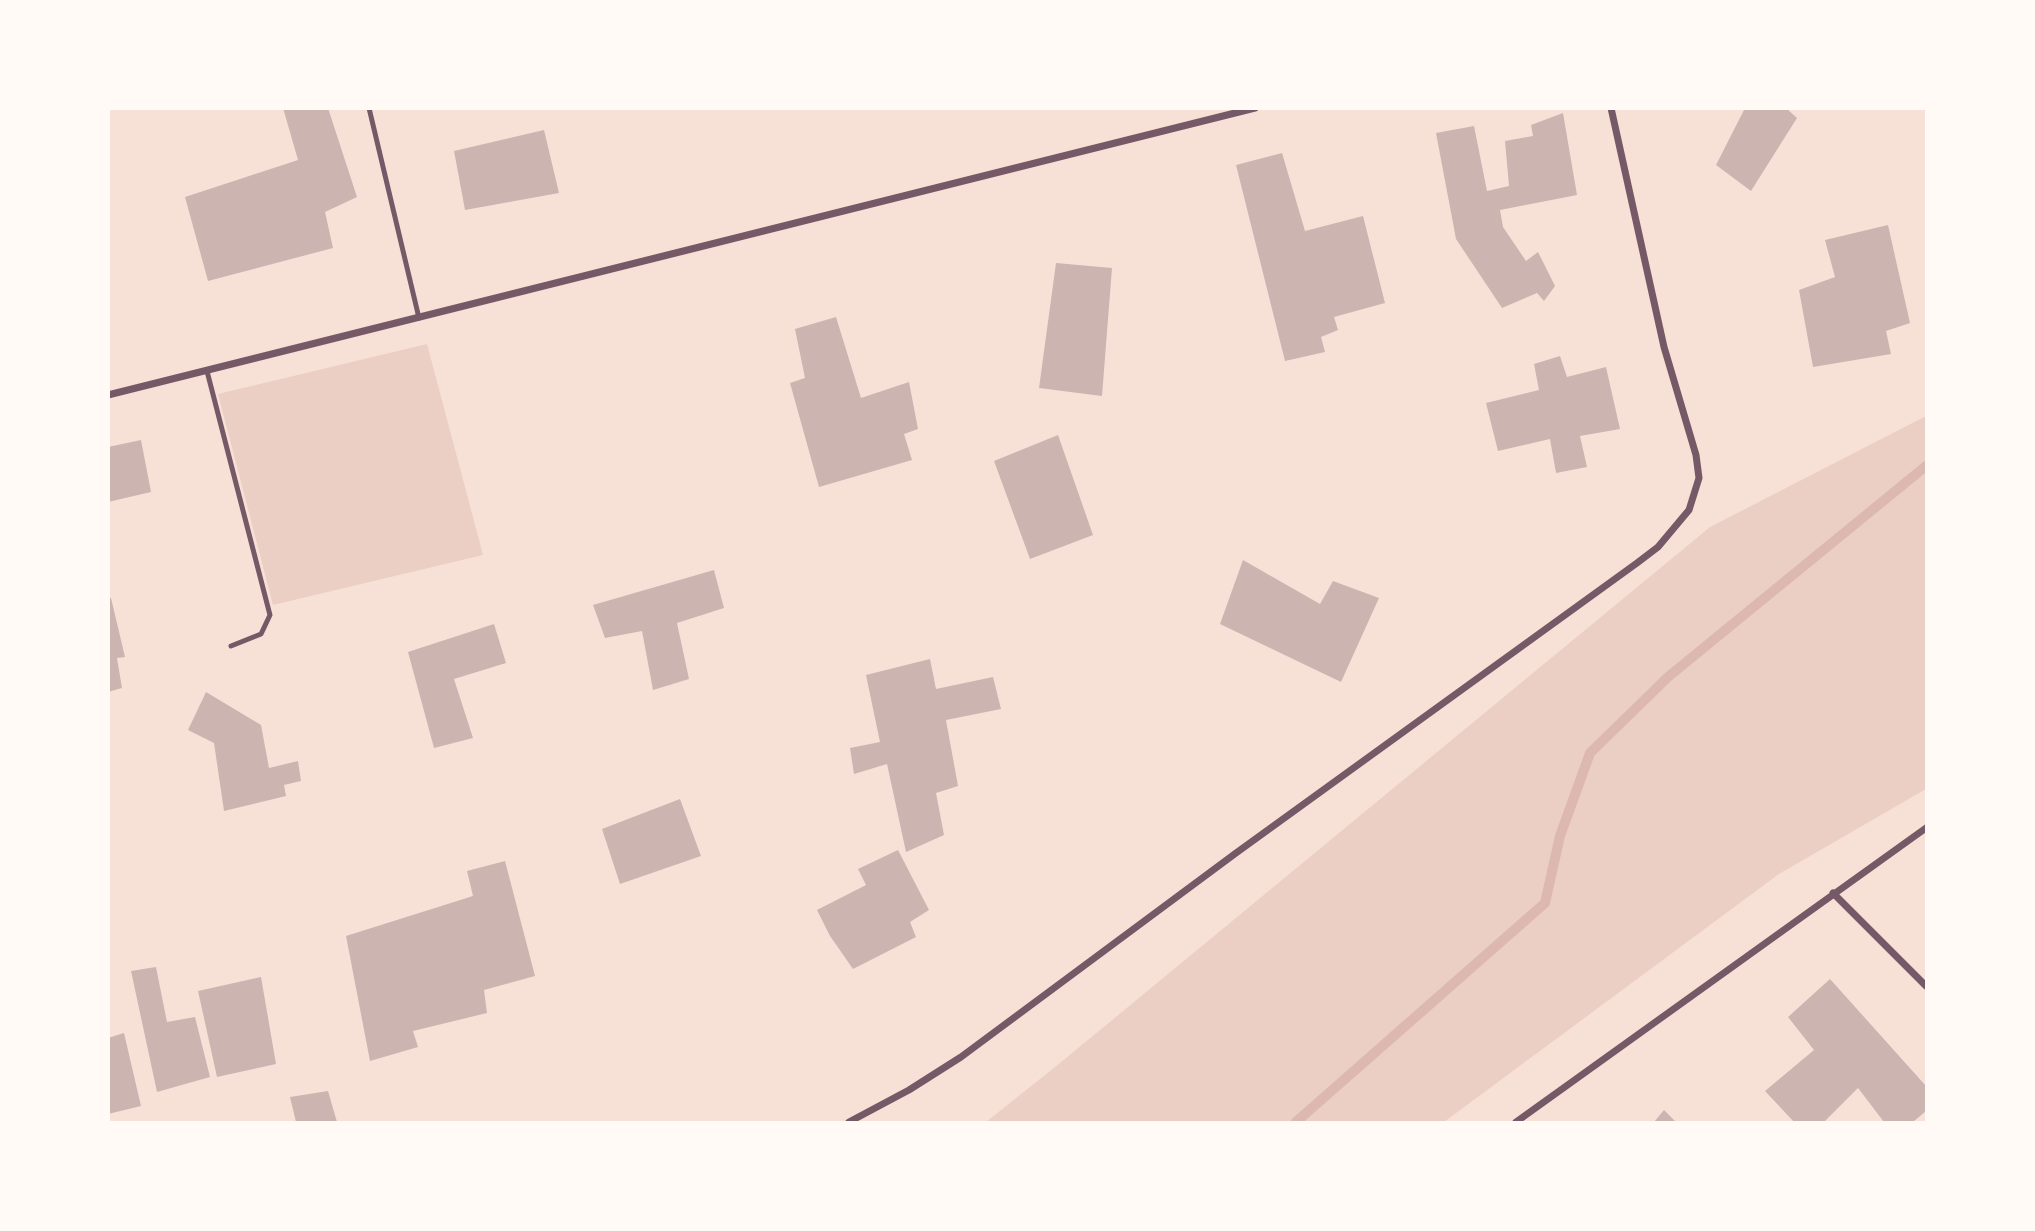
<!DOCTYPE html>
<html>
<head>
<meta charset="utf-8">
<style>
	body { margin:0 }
	#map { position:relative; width:2035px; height:1231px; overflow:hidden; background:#f7e1d7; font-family:Lato,sans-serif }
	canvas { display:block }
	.frame { position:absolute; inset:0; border:110px solid #fffaf5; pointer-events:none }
</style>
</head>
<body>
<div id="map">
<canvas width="2035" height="1231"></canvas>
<div class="frame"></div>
</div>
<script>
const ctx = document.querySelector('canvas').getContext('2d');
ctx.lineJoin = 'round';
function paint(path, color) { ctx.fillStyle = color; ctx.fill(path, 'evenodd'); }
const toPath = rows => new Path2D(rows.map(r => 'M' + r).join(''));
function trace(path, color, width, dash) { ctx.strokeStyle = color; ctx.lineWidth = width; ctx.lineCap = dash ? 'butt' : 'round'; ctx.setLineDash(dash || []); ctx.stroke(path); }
const green = toPath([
	[427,344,483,555,273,605,218,394],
	[1926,416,1926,789,1779,874,1444,1122,986,1122,1060,1063,1710,527]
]);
const stream = toPath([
	[1296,1122,1545,903,1560,836,1590,753,1668,677,1926,466]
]);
const building = toPath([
	[283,108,328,108,357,197,325,212,333,248,208,281,185,197,298,160],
	[1745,108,1786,108,1797,118,1751,191,1716,165],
	[1563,113,1577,195,1500,210,1503,227,1526,261,1538,252,1555,286,1544,301,1537,293,1502,308,1456,239,1436,133,1474,126,1487,191,1509,186,1505,141,1533,136,1531,125],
	[544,130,559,193,465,210,454,151],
	[1282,153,1305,231,1363,216,1385,303,1334,317,1338,330,1321,337,1325,352,1285,361,1236,165],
	[1888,225,1910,323,1886,331,1891,354,1813,367,1799,290,1835,277,1825,240],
	[1056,263,1112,268,1102,396,1039,388],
	[836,317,861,398,909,382,918,429,904,434,912,460,819,487,790,383,805,378,795,329],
	[1560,356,1567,377,1606,367,1620,429,1580,436,1587,467,1556,473,1550,439,1498,451,1486,403,1539,390,1534,364],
	[1058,435,1093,535,1030,559,994,461],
	[141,440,151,492,108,502,108,447],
	[1243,560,1320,604,1333,581,1379,598,1341,682,1220,624],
	[714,570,724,608,677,623,689,679,653,690,642,631,605,638,593,605],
	[108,598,111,598,125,657,117,658,122,688,108,692],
	[494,624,506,663,454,679,473,738,434,748,408,652],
	[930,659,936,689,993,677,1001,709,946,720,958,786,936,793,944,835,906,852,887,764,854,774,850,748,880,742,866,675],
	[206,692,261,725,269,768,298,761,301,781,284,785,286,796,224,811,214,743,188,730],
	[680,799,701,856,620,884,602,829],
	[898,850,929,910,910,922,916,937,853,969,830,936,817,910,866,885,858,869],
	[505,861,535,976,484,990,487,1013,413,1031,418,1047,370,1061,346,936,473,896,467,871],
	[156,967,167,1022,195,1017,210,1077,157,1092,131,971],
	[261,977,276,1064,217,1077,198,991],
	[1830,979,1926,1086,1926,1111,1913,1122,1884,1122,1858,1088,1824,1122,1794,1122,1765,1091,1814,1050,1788,1017],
	[124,1033,141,1106,108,1114,108,1038],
	[328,1091,337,1122,296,1122,290,1097],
	[1664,1110,1676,1122,1654,1122]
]);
const service = toPath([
	[369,108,419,318],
	[207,371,270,615,261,634,231,646]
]);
const minor = toPath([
	[108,395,1255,108],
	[1833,893,1926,986],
	[849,1122,909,1090,961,1057,1236,853,1637,563,1658,547,1689,510,1699,478,1696,455,1664,347,1611,108],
	[1516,1122,1926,828]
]);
paint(green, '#ebcfc5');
trace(stream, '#dcb8b0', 10);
paint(building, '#ccb4b1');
trace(service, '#755966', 5);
trace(minor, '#755966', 7);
</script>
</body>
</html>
